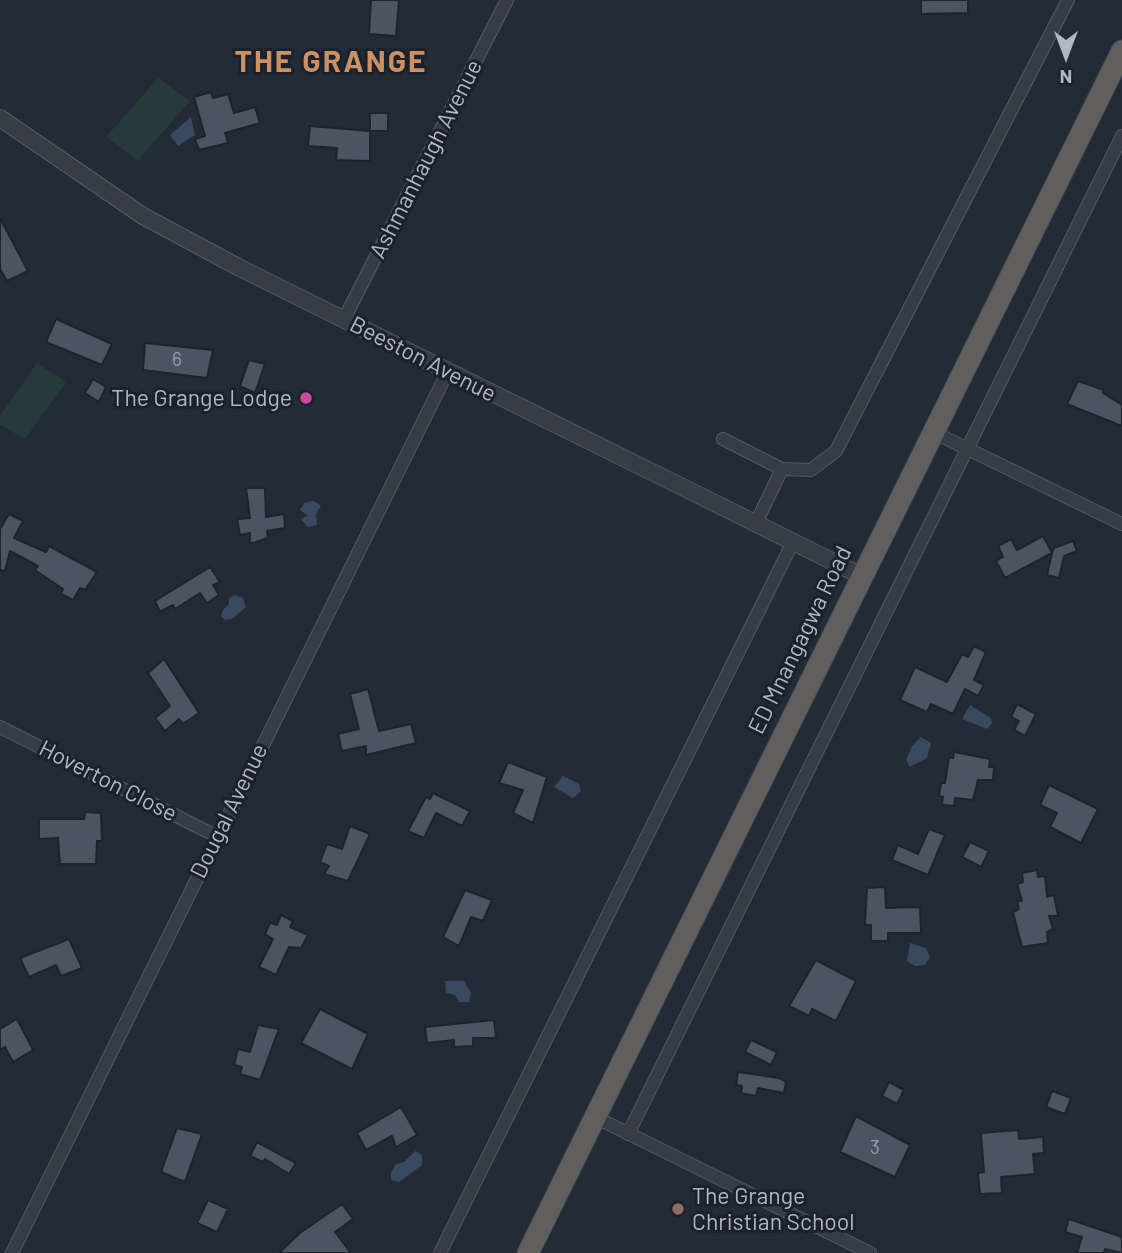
<!DOCTYPE html>
<html>
<head>
<meta charset="utf-8">
<style>
	body { margin:0 }
	#map { position:relative; width:1122px; height:1253px; overflow:hidden; background:#222b36; font-family:Barlow,sans-serif }
	canvas { display:block }
	.north { position:absolute; left:1031px; top:21px; width:70px; height:70px; -webkit-text-stroke:5px #1b222c; paint-order:stroke; rotate:180deg; font-size:19px; font-weight:700; line-height:28px; text-align:center; color:#b0b8c4 }
	.north::after { content:''; display:block; margin:auto; width:24px; height:32px; background:#b0b8c4; clip-path:polygon(50% 0,100% 100%,50% 72%,0 100%) }
</style>
</head>
<body>
<div id="map">
<canvas width="1122" height="1253"></canvas>
<div class="north">N</div>
</div>
<script>
const ctx = document.querySelector('canvas').getContext('2d');
ctx.lineJoin = 'round';
function paint(path, color) { ctx.fillStyle = color; ctx.fill(path, 'evenodd'); }
const toPath = rows => new Path2D(rows.map(r => 'M' + r).join(''));
function trace(path, color, width, dash) { ctx.strokeStyle = color; ctx.lineWidth = width; ctx.lineCap = dash ? 'butt' : 'round'; ctx.setLineDash(dash || []); ctx.stroke(path); }
function drawText(font, color, halo, rows, align = 'center') {
  ctx.font = font + ' Barlow,sans-serif'; ctx.lineWidth = 6; ctx.setLineDash([]); ctx.textBaseline = 'middle'; ctx.strokeStyle = halo; ctx.fillStyle = color; for (const [text, x, y, turn = 0] of rows) {
    ctx.save(); ctx.translate(x, y); ctx.rotate((+turn || 0) * Math.PI / 180); ctx.textAlign = isNaN(turn) ? turn : align; if (halo) ctx.strokeText(text, 0, 0); ctx.fillText(text, 0, 0); ctx.restore();
  }
}
const green = toPath([
	[158,78,190,101,138,160,106,137],
	[37,363,66,382,25,439,0,425,0,416]
]);
const water = toPath([
	[191,117,195,135,178,146,170,135],
	[314,501,321,506,316,514,317,525,308,527,301,519,308,516,300,510,304,503],
	[235,595,243,598,246,607,232,619,225,620,221,616,223,610,229,604,229,598],
	[970,705,991,718,992,723,987,729,962,719],
	[921,737,931,743,927,758,910,767,906,760,912,746],
	[563,776,579,784,581,791,573,798,554,787],
	[910,943,926,948,930,957,925,965,915,966,907,961],
	[445,981,464,981,471,993,469,1002,459,1002,455,995,446,993],
	[415,1151,422,1155,422,1165,399,1182,391,1180,391,1172,396,1164,404,1162]
]);
const building = toPath([
	[371,0,399,0,396,36,369,34,371,0],
	[921,0,968,0,968,13,921,14,921,0],
	[211,92,213,98,228,94,234,113,255,107,260,123,225,133,228,143,199,150,195,139,205,136,194,97,211,92],
	[370,113,388,113,388,131,370,131,370,113],
	[310,126,370,131,370,161,336,160,337,148,308,146,310,126],
	[0,218,28,271,7,281,0,269,0,218],
	[56,319,112,344,102,365,46,342,56,319],
	[145,343,213,350,207,378,143,370,145,343],
	[249,360,265,364,255,393,240,386,249,360],
	[93,379,106,387,99,402,85,393,93,379],
	[1078,381,1104,390,1103,393,1122,405,1122,426,1067,404,1078,381],
	[246,488,265,488,266,517,284,514,285,528,267,531,268,538,250,544,250,533,240,535,237,519,250,518,246,488],
	[9,514,23,521,14,538,46,552,49,546,97,572,85,590,80,588,73,600,61,594,63,589,35,570,38,566,10,551,5,571,0,570,0,529,9,514],
	[1043,536,1052,553,1054,548,1073,541,1077,551,1064,556,1059,578,1047,575,1052,553,1005,578,996,561,1003,557,998,546,1011,539,1017,550,1043,536],
	[210,567,220,582,213,585,219,595,207,603,200,593,175,609,173,605,160,612,155,601,210,567],
	[974,646,986,652,974,680,984,685,978,696,965,689,953,714,931,704,927,712,900,700,915,667,947,682,962,654,968,657,974,646],
	[164,659,199,713,183,724,179,719,165,731,155,718,170,706,148,673,164,659],
	[368,689,379,731,411,724,416,743,366,755,366,746,342,751,338,734,359,729,350,694,368,689],
	[1017,704,1036,714,1025,736,1014,730,1019,721,1011,717,1017,704],
	[954,752,990,759,989,767,994,767,993,780,978,780,973,800,955,798,954,806,942,805,943,797,939,796,941,783,945,783,949,757,953,758,954,752],
	[508,762,547,777,533,823,513,813,523,790,499,783,508,762],
	[1049,785,1098,809,1081,843,1050,827,1057,813,1040,805,1049,785],
	[433,793,470,811,462,826,436,813,424,838,408,831,426,797,430,799,433,793],
	[85,812,101,813,102,841,97,841,96,864,60,864,58,838,39,839,39,819,84,819,85,812],
	[350,826,370,834,348,881,324,874,329,866,320,862,327,844,342,849,350,826],
	[929,829,945,835,928,875,892,860,898,845,918,854,929,829],
	[970,842,989,851,981,867,962,857,970,842],
	[1037,870,1038,877,1045,876,1047,897,1054,895,1058,916,1049,916,1053,929,1047,932,1048,943,1022,947,1013,912,1019,909,1017,901,1022,901,1017,884,1023,882,1022,873,1037,870],
	[885,887,886,908,920,907,921,933,888,933,888,941,871,941,871,925,865,925,867,888,885,887],
	[465,890,492,900,483,921,471,917,459,946,443,937,465,890],
	[281,915,293,921,290,927,308,935,301,948,289,947,276,975,259,967,273,939,265,934,270,923,277,925,281,915],
	[69,939,82,968,61,976,56,965,29,977,20,958,69,939],
	[816,960,856,981,836,1021,812,1009,809,1016,789,1006,816,960],
	[320,1009,368,1034,352,1069,301,1043,320,1009],
	[17,1019,33,1050,13,1062,5,1047,0,1050,0,1029,17,1019],
	[494,1020,496,1038,473,1038,473,1046,454,1047,454,1040,427,1043,425,1027,494,1020],
	[258,1025,279,1029,260,1080,240,1074,242,1067,234,1065,238,1049,250,1052,258,1025],
	[751,1040,777,1052,771,1065,745,1052,751,1040],
	[738,1072,779,1078,786,1082,784,1093,758,1088,756,1096,741,1093,742,1086,736,1085,738,1072],
	[889,1082,904,1090,897,1104,882,1096,889,1082],
	[1052,1091,1071,1098,1065,1114,1046,1107,1052,1091],
	[401,1107,417,1135,396,1147,392,1136,366,1150,357,1133,401,1107],
	[856,1116,910,1145,895,1177,840,1152,856,1116],
	[177,1128,202,1134,185,1182,161,1172,177,1128],
	[1018,1130,1019,1139,1043,1137,1044,1153,1033,1154,1035,1174,1001,1177,1002,1193,980,1194,978,1173,984,1172,981,1133,1018,1130],
	[257,1142,296,1163,289,1174,265,1159,263,1162,250,1156,257,1142],
	[208,1200,228,1209,217,1232,197,1223,208,1200],
	[342,1204,353,1219,335,1232,351,1253,279,1253,300,1233,342,1204],
	[1069,1219,1122,1237,1122,1253,1105,1249,1104,1253,1077,1253,1082,1237,1065,1232,1069,1219]
]);
const minor = toPath([
	[344,319,507,0],
	[935,433,1122,524],
	[723,439,782,469],
	[755,525,782,469,811,470,836,451,1068,0],
	[0,727,216,836],
	[595,1117,870,1253],
	[628,1134,1122,136],
	[12,1253,448,371],
	[440,1253,793,542]
]);
const tertiary = toPath([
	[0,118,143,216,240,268,860,575]
]);
const trunk = toPath([
	[528,1253,1122,51]
]);
const markers = [
	[306,398,7,"#d1479c"],
	[678,1209,7,"#8d6e63"]
];
const numberNames = [
	["6",177,360],
	["3",875,1148]
];
const streetNames = [
	["Ashmanhaugh Avenue",426,159,-63],
	["Beeston Avenue",423,359,27],
	["ED Mnangagwa Road",800,640,-64],
	["Hoverton Close",108,781,27],
	["Dougal Avenue",229,811,-64]
];
const poiNames = [
	["The Grange Lodge",292,398],
	["The Grange",692,1196,"left"],
	["Christian School",692,1222,"left"]
];
const districtNames = [
	["THE GRANGE",331,62]
];
paint(green, '#273a3a');
paint(water, '#39495f');
paint(building, '#4b5562');
trace(building, '#1d242e', 2);
trace(minor, '#535b65', 14);
trace(tertiary, '#535b65', 18);
trace(trunk, '#404852', 23);
trace(minor, '#363d47', 12);
trace(tertiary, '#363d47', 16);
trace(trunk, '#605f5d', 21);
for (const [x, y, r, color] of markers) { const dot = new Path2D(); dot.arc(x, y, r, 0, 2 * Math.PI); ctx.fillStyle = color; ctx.fill(dot); trace(dot, '#1b222c', 2.5); }
drawText('19px', '#979fac', null, numberNames);
drawText('23px', '#b0b8c4', '#1b222c', streetNames);
drawText('23px', '#b0b8c4', '#1b222c', poiNames, 'right');
ctx.letterSpacing = '2px';
drawText('bold 30px', '#cb9064', '#1b222c', districtNames);
ctx.letterSpacing = '0px';
</script>
</body>
</html>
